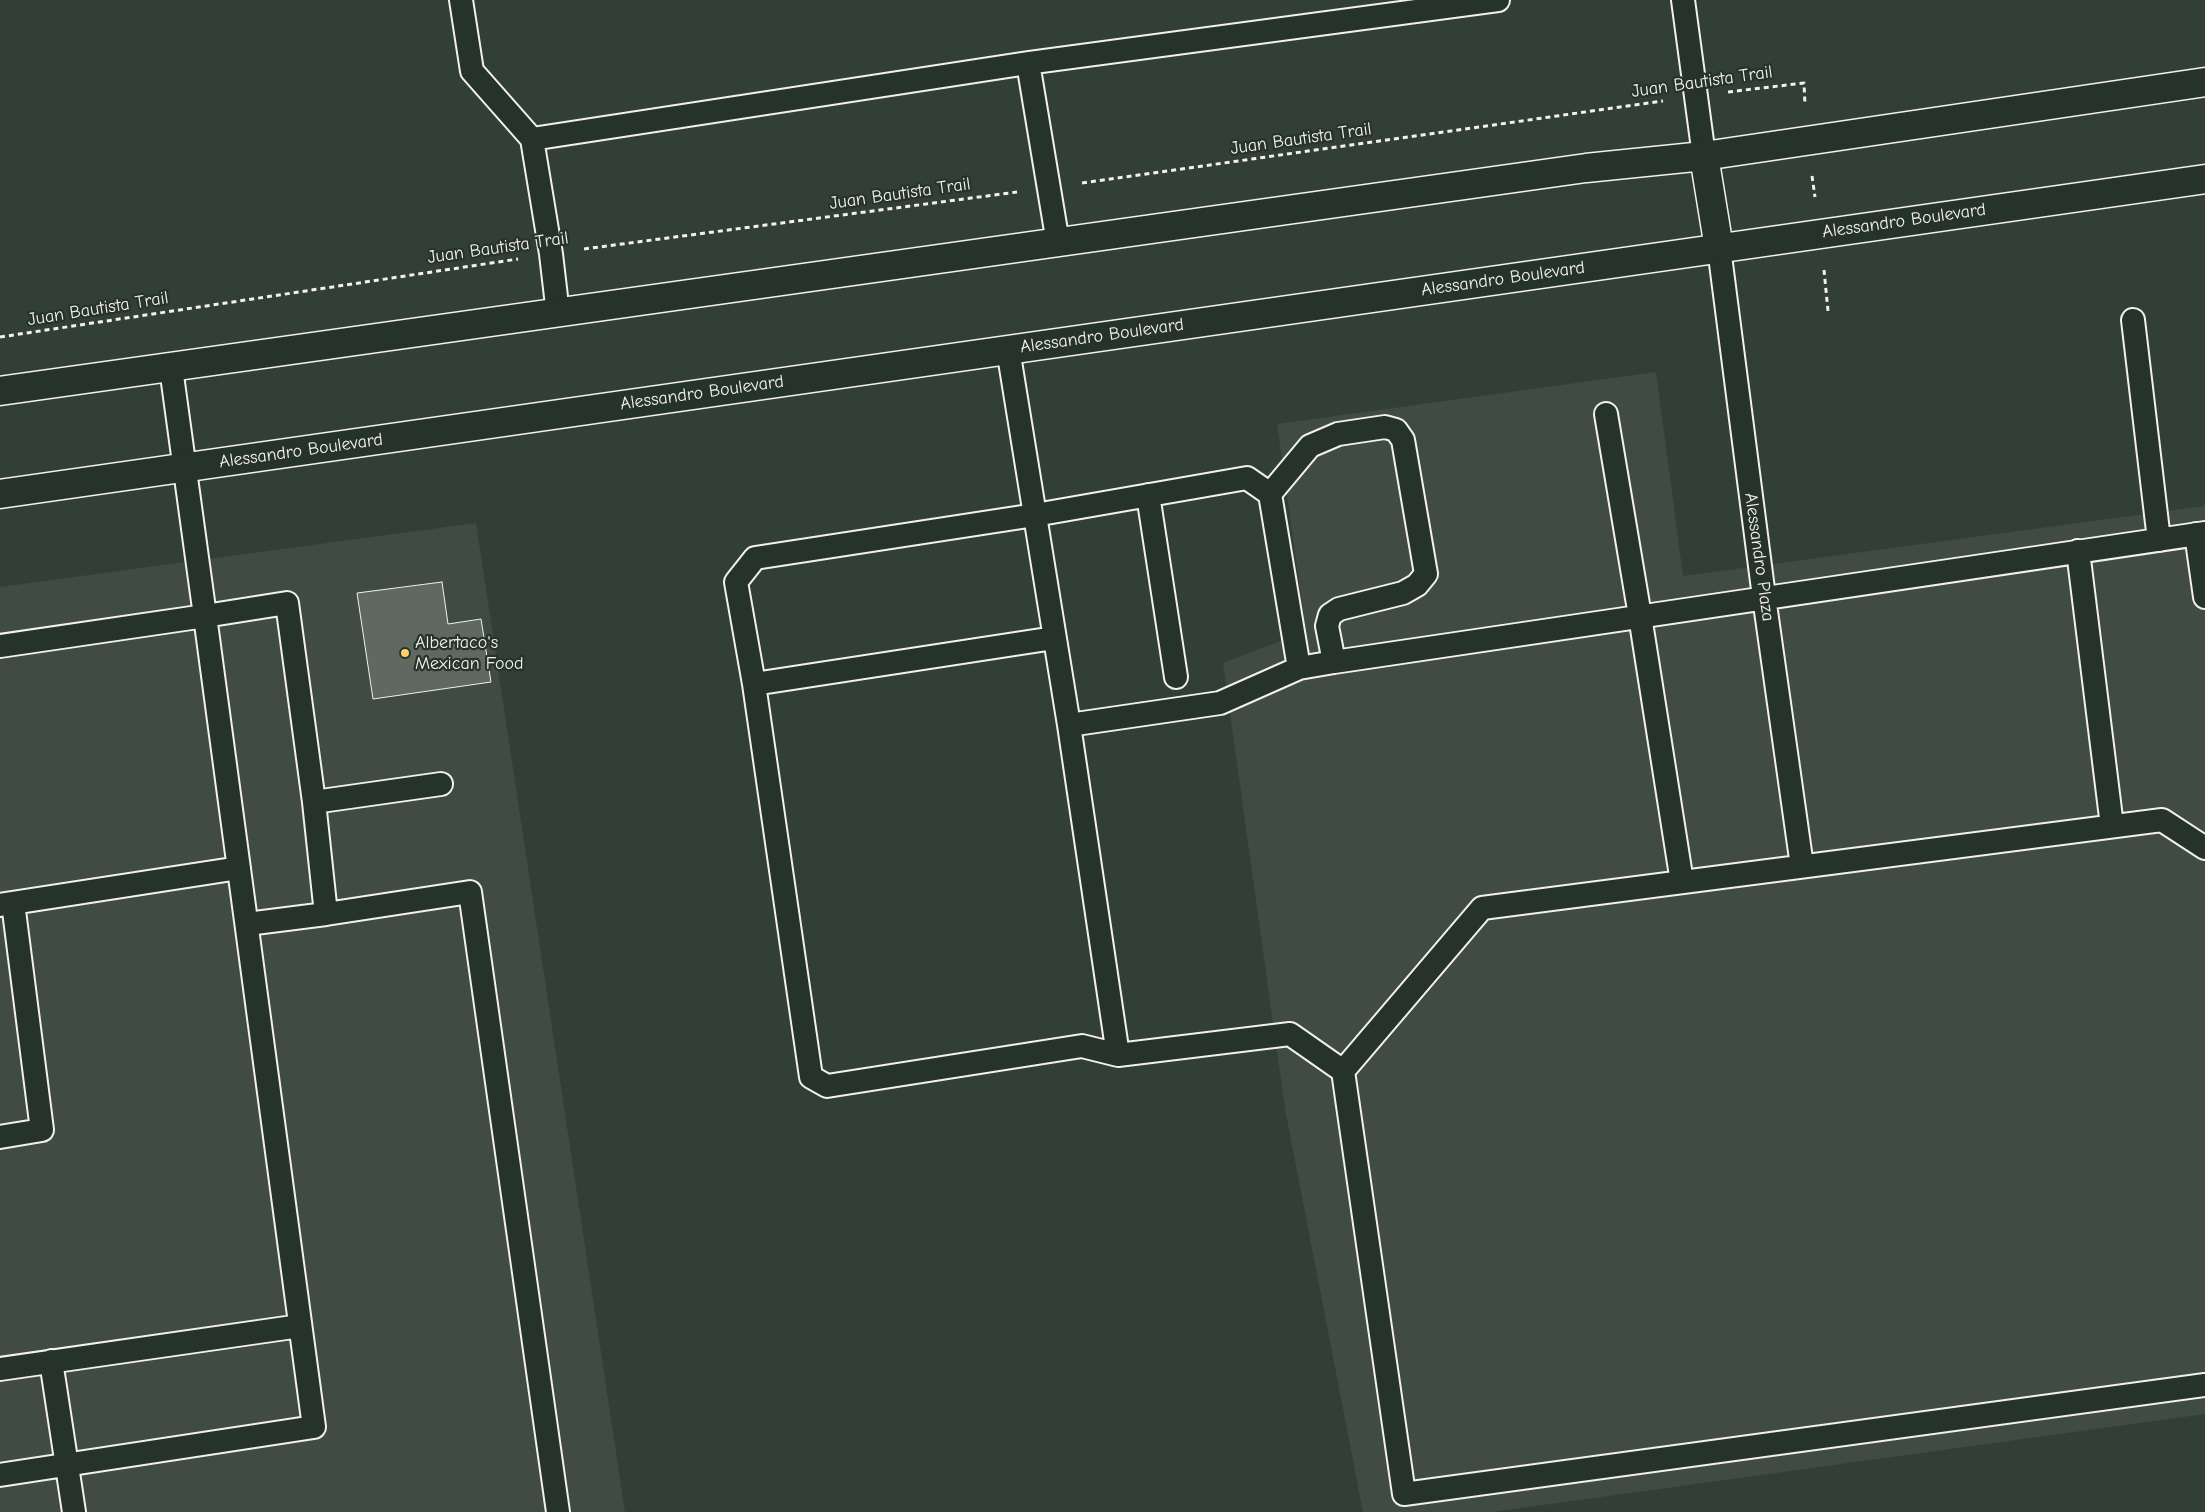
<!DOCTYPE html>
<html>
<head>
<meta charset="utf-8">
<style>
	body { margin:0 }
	canvas { display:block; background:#323e38 }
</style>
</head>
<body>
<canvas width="2205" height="1512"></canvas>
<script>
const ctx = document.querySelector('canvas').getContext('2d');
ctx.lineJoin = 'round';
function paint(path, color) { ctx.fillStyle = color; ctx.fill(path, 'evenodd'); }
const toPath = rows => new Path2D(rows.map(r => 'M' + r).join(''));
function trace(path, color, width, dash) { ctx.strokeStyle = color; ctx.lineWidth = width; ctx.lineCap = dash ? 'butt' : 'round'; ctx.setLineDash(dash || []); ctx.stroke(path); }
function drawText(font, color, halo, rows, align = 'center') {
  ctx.font = font + ' "Comic Neue",sans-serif'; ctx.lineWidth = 4.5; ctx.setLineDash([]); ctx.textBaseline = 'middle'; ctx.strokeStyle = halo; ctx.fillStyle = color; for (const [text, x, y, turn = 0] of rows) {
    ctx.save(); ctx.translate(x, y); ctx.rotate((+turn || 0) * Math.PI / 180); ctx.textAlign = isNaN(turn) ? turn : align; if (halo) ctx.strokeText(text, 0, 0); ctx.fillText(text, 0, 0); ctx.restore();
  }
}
const built = toPath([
	[1656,372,1683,576,2205,506,2205,1414,1492,1512,1363,1512,1285,1109,1223,663,1306,631,1277,424],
	[476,523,625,1512,0,1512,0,587]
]);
const building = toPath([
	[442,582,448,624,481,619,491,682,373,699,357,593,442,582]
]);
const path = toPath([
	[1728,92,1804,83,1805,105],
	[1812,176,1815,197],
	[1082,183,1663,101],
	[584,249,1017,192],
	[1824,270,1828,311],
	[0,337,518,259]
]);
const lane = toPath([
	[461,0,472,71,532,139,1028,63,1498,0],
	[1683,0,1704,156],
	[1028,63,1058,243],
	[532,139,551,254,558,314],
	[1719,248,1764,597,1802,866],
	[2133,320,2159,540],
	[1008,349,1069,725,1220,703,1299,668,1334,662,2205,533],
	[171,368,205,616,287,603,314,802,326,914,470,892,558,1512],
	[1606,414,1640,616,1682,882],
	[1270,494,1310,446,1338,434,1385,427,1396,430,1403,440,1426,574,1417,585,1403,593,1339,609,1330,615,1327,626,1334,662],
	[1148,495,1176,677],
	[2196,534,2205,597],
	[2078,551,2112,826],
	[1054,638,754,684,811,1077,827,1086,1082,1046,1118,1055],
	[0,646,205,616,314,1427,0,1475],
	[754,684,736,582,755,558,1035,515,1247,478,1270,494,1299,668],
	[1069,725,1118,1055,1290,1034,1343,1071],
	[314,802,441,784],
	[2205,848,2162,820,1482,908,1343,1071,1404,1494,2205,1385],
	[0,905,239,868],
	[247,924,326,914],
	[0,1137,42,1130,13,903],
	[51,1361,74,1512],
	[0,1369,300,1326]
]);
const primary = toPath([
	[1704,156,1719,248],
	[0,391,1586,168,1704,156,2205,82],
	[0,494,2205,179]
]);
const markers = [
	[405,653,5,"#ffd166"]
];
const streetNames = [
	["Juan Bautista Trail",1702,82,-8],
	["Juan Bautista Trail",1301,139,-8],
	["Juan Bautista Trail",900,194,-8],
	["Alessandro Boulevard",1904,221,-8],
	["Juan Bautista Trail",498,248,-8],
	["Alessandro Boulevard",1503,279,-8],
	["Juan Bautista Trail",98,309,-9],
	["Alessandro Boulevard",1102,336,-8],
	["Alessandro Boulevard",702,393,-8],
	["Alessandro Boulevard",301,451,-8],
	["Alessandro Plaza",1759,557,82]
];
const poiNames = [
	["Albertaco's",415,643],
	["Mexican Food",415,664]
];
paint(built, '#404b44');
paint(building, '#5f6861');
trace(building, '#f4f1e8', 1);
trace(lane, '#f4f1e8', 26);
trace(primary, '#f4f1e8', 31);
trace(path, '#f4f1e8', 3, [5, 4]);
trace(lane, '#26332d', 22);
trace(primary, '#26332d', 28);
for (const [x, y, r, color] of markers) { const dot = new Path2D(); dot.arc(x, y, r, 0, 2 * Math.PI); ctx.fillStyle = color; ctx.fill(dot); trace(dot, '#26332d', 2); }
drawText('18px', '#f4f1e8', '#26332d', streetNames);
drawText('18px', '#f4f1e8', '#26332d', poiNames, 'left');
</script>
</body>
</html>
